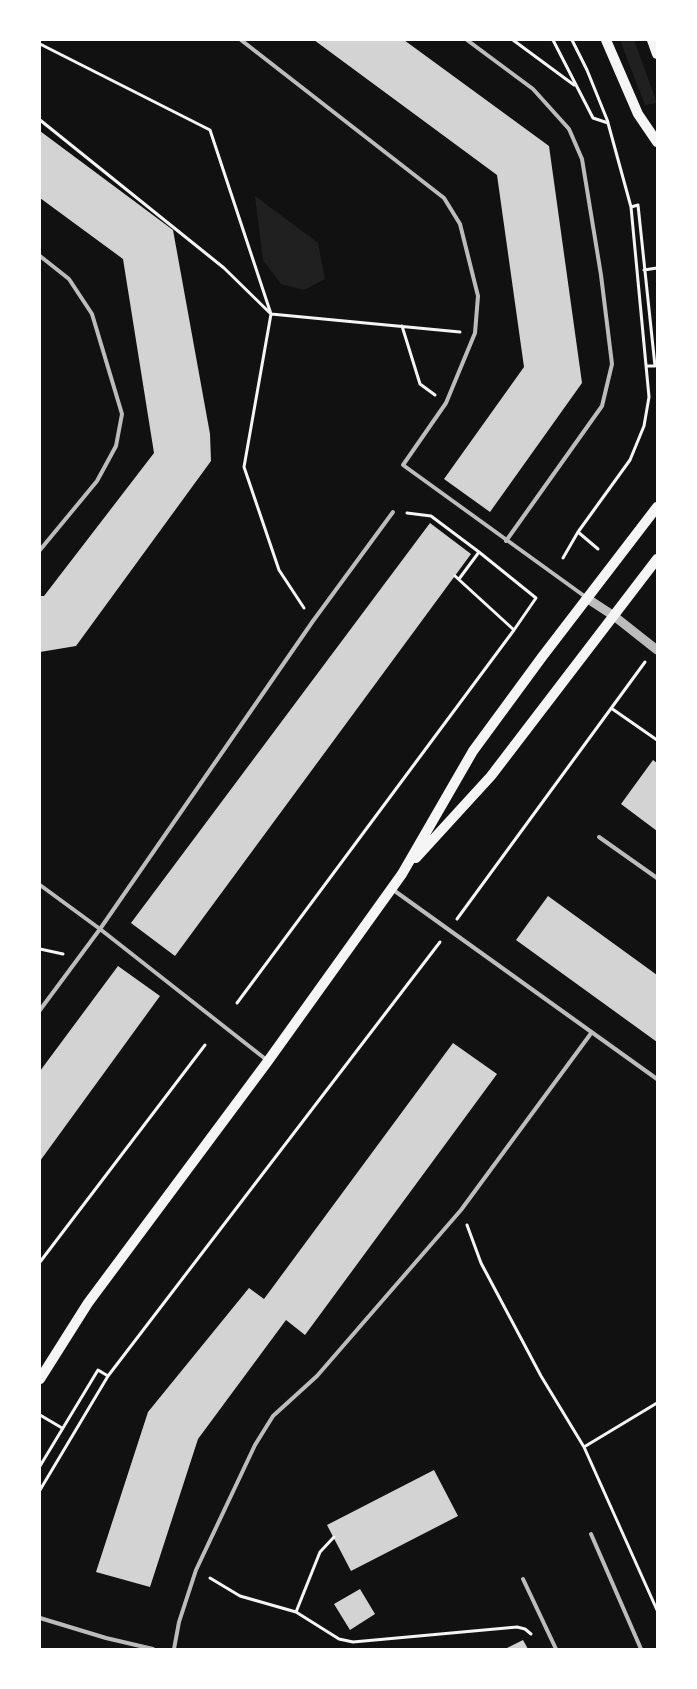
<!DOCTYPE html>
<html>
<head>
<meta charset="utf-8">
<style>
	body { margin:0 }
	#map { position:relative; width:697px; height:1689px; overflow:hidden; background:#111; font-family:"Roboto Serif",serif }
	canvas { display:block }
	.frame { position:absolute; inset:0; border:41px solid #fff; pointer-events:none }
</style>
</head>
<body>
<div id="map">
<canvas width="697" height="1689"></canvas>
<div class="frame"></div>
</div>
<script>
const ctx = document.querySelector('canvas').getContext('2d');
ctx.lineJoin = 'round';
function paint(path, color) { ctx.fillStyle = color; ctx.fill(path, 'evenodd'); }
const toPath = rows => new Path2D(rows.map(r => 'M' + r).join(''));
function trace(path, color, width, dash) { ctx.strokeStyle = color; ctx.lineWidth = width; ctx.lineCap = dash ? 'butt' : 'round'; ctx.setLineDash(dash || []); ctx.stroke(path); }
const green = toPath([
	[620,40,634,40,657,103,645,105],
	[255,196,318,243,325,279,304,290,281,284,263,260]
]);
const building = toPath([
	[314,40,404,40,549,146,582,383,490,512,444,479,524,367,497,175],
	[40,131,173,230,210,434,211,461,76,646,40,652,40,596,44,596,154,453,123,259,40,198],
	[430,523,471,554,175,956,131,923],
	[653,760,657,763,657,831,621,804],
	[548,896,657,975,657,1042,516,940],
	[118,966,160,996,40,1161,40,1071],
	[453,1043,497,1074,305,1335,286,1320,198,1439,150,1587,96,1572,148,1412,249,1288,264,1299],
	[434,1470,458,1516,351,1571,327,1525],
	[360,1589,375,1614,350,1630,334,1604],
	[523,1640,528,1649,505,1649]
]);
const path = toPath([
	[513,40,574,85],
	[553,40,593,118,608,123,631,207,649,397,644,426,630,460,578,532,563,558],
	[572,40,587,70,608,122],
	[40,44,210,130,271,314,460,332],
	[40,120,224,268,271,314,244,467,279,570,304,608],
	[631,207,638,205,655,366,647,366],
	[644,270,657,268],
	[402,326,420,384,435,395],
	[407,513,431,516,479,552,459,579],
	[578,532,598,549],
	[455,576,514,630],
	[611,708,657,740],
	[457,919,645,662],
	[40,949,63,954],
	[237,1003,514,630,536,598,479,552],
	[467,1225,481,1263,541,1376,584,1447],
	[40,1262,205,1045],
	[657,1403,584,1447,657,1610],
	[40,1415,62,1428],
	[40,1466,98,1370,108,1376],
	[40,1490,108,1376,440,942],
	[210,1578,240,1596,296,1612,320,1552,334,1537],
	[296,1612,339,1639,353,1642,517,1627,525,1629,531,1634]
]);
const service = toPath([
	[241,40,444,198,460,224,478,296,475,333,446,403,403,465,587,598],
	[467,40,533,89,569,129,582,159,601,275,612,364,602,406,506,541],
	[40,256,69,279,92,314,122,414,116,446,97,481,40,550],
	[599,837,657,878],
	[40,885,100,929,268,1061],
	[392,889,657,1079],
	[40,1010,100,929,313,621,393,512],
	[591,1534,641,1649],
	[523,1579,556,1649],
	[40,1618,106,1638,153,1649],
	[174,1649,179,1622,196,1570,255,1445,273,1416,317,1376,461,1210,592,1032]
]);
const tertiary = toPath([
	[588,599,614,616,657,650]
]);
const secondary = toPath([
	[606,40,638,114,657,142],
	[652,40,657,54],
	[416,858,491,776,657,559],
	[40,1379,88,1303,268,1061,402,874,473,751,542,657,657,507]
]);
paint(green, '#202020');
paint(building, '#d3d3d3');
trace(path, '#f5f5f5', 3);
trace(service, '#bcbcbc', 4);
trace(tertiary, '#bcbcbc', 9);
trace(secondary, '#f5f5f5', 10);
</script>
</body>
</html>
